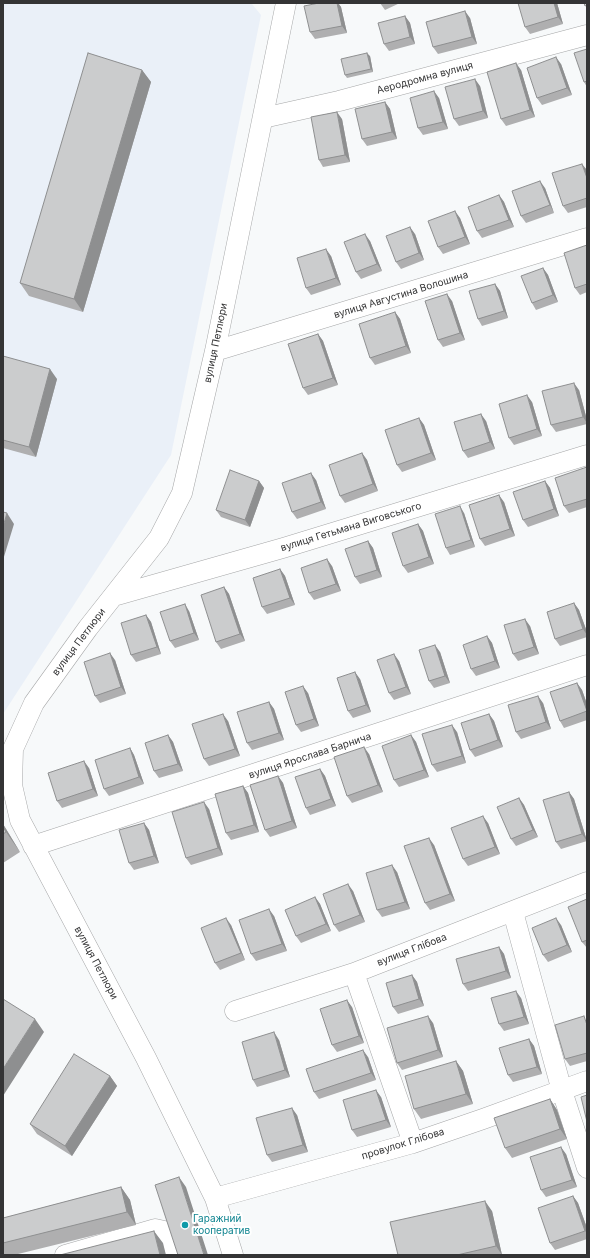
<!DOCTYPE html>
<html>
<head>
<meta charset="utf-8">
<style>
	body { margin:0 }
	#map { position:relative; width:590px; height:1258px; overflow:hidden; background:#f7f9fa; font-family:Inter,sans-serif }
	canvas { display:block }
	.frame { position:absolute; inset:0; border:4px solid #343435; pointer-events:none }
</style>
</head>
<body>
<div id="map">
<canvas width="590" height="1258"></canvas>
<div class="frame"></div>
</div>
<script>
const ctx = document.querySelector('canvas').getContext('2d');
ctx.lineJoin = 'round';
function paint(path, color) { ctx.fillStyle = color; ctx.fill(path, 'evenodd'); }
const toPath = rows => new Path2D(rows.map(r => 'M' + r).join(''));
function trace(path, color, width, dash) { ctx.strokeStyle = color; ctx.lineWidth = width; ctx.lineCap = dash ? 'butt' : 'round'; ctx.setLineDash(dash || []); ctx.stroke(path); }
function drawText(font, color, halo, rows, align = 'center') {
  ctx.font = font + ' Inter,sans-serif'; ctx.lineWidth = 4; ctx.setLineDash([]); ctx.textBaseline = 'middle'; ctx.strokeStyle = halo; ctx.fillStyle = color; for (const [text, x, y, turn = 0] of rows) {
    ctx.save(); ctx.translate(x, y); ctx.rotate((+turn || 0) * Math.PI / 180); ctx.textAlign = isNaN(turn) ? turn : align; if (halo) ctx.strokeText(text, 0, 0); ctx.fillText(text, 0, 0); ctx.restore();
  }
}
const built = toPath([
	[3,3,239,3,252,4,261,15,171,455,3,714]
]);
const minor = toPath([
	[263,118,339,101,587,35],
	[215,351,587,238],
	[114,596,283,548,587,455],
	[33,846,587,665],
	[513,912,562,1091,587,1168],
	[354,973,413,1143],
	[235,1011,354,973,587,882],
	[215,1198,413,1143,483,1119,587,1081],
	[65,1255,155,1229,164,1231,172,1255],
	[233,1255,215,1198,146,1058,20,820,12,785,13,749,34,703,88,628,159,538,182,493,215,351,286,3]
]);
const wall = toPath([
	[337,3,338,3,341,7,347,33,315,39,310,32],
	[380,3,400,3,385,10],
	[557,3,563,24,530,34,525,27],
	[405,16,410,23,415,44,389,51,384,44],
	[470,18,477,44,438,54,433,47],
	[587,49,587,87,584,82],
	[370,56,373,72,347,78,345,75],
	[561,64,572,95,542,105,537,98],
	[142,70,151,82,83,312,29,296,20,283],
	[521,70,535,117,506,126,501,119],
	[480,86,488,118,459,126,454,119],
	[439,98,448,129,423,135,418,128],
	[385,102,390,109,397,139,367,146,362,139],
	[342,119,350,162,323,167,319,160],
	[587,170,587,207,568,213,563,206],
	[545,188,554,213,526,223,521,216],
	[499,195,504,202,514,227,482,238,477,231],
	[460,218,470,244,443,254,438,247],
	[415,234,424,260,401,269,396,262],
	[370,241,382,271,361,279,356,272],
	[587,245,587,292,580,295,575,288],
	[331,256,341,285,311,295,306,288],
	[543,268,548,275,558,302,536,310,532,303],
	[495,284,500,291,508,318,482,326,478,319],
	[452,301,465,340,443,347,438,340],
	[395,312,400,319,411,353,375,365,370,358],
	[318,334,323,341,338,385,308,395,303,388],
	[3,356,57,379,36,457,3,448],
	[579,390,587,420,587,424,556,432,551,425],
	[532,402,542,436,514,445,509,438],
	[419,418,424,425,436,460,402,472,397,465],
	[486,421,495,449,468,458,463,451],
	[362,453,367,460,378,491,345,503,340,496],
	[587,467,587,507,569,513,564,506],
	[316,480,326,509,297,519,292,512],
	[259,481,264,488,250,527,221,517,216,510],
	[545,481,550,488,559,516,528,527,523,520],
	[504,502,515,536,485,546,480,539],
	[464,513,475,547,450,555,446,548],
	[418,524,423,531,434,564,408,573,403,566],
	[368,541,373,548,382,577,360,584,355,577],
	[332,566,341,591,314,600,309,593],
	[280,569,285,576,295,605,267,614,262,607],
	[224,587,229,594,245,641,221,649,216,642],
	[574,603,579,610,587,632,587,637,560,646,555,639],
	[189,611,199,640,175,648,170,641],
	[146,615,151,622,161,654,136,662,131,655],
	[530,626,539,654,518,661,513,654],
	[487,636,492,643,500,668,476,676,471,669],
	[440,652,450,683,434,688,429,681],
	[115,660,126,694,100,703,95,696],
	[399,661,411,694,394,700,389,693],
	[360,679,371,712,353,718,348,711],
	[577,683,582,690,587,704,587,720,564,728,560,721],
	[308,693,319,726,301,732,296,725],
	[269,702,274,709,284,740,252,750,247,743],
	[543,703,551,729,521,739,516,732],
	[489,714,494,721,503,747,475,757,470,750],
	[228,721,240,756,209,766,204,759],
	[457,732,466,763,437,772,432,765],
	[168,735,173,742,183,771,159,778,154,771],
	[411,735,416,742,429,777,399,787,394,780],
	[130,748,134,755,144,784,109,796,104,789],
	[369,754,383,792,352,803,347,796],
	[89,768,98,796,62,808,57,801],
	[320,769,325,776,336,806,310,815,306,808],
	[278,776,283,783,297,828,270,837,265,830],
	[243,786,248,793,259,832,231,840,226,833],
	[569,792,574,799,587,841,561,849,556,842],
	[519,798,524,805,538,837,516,846,511,839],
	[209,809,223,855,191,865,186,858],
	[144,823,149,830,159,863,134,870,129,863],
	[488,823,500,854,468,866,463,859],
	[3,824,20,852,3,863],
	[434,845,455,901,430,910,425,903],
	[397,872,410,909,382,917,377,910],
	[353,891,365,922,339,932,334,925],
	[315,897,320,904,331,931,301,943,296,936],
	[587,899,587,948,582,942],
	[274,916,287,951,256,961,251,954],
	[231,925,245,960,220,970,215,963],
	[561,925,572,952,548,962,543,955],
	[499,947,504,954,511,978,468,991,463,984],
	[412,975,417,982,424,1006,398,1014,393,1007],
	[521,998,529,1024,504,1031,499,1024],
	[352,1007,364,1043,337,1052,332,1045],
	[587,1020,587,1061,570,1066,565,1059],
	[433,1023,443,1057,402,1070,397,1063],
	[529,1039,534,1046,542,1074,513,1082,508,1075],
	[279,1040,290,1077,257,1087,253,1080],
	[368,1057,376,1080,319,1099,314,1092],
	[456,1061,463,1071,473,1104,421,1119,414,1109],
	[110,1076,117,1086,72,1156,37,1134,30,1124],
	[381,1097,391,1127,357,1137,352,1130],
	[550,1099,557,1110,567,1139,512,1158,505,1148],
	[297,1115,308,1152,272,1162,267,1155],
	[566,1154,577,1187,546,1197,541,1190],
	[121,1187,130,1200,136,1225,14,1255,3,1255,3,1218],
	[573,1196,578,1203,587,1228,587,1239,555,1250,550,1243],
	[492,1211,502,1255,398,1255]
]);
const shadedWall = toPath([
	[337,3,338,3,341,7,347,33,342,26],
	[554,3,557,3,563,24,558,17],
	[465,11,470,18,477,44,472,37],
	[405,16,410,23,415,44,410,37],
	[367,53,370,56,373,72,371,69],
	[556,57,561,64,572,95,567,88],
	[516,63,521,70,535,117,530,110],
	[142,70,151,82,83,312,74,299],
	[475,79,480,86,488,118,483,111],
	[434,91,439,98,448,129,443,122],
	[385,102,390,109,397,139,392,132],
	[337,112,342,119,350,162,345,155],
	[582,164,587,170,587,178],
	[540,181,545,188,554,213,550,205],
	[499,195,504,202,514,227,509,220],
	[455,211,460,218,470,244,465,237],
	[410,227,415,234,424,260,419,253],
	[365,234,370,241,382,271,377,264],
	[326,249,331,256,341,285,336,278],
	[543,268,548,275,558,302,553,295],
	[495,284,500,291,508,318,504,311],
	[447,294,452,301,465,340,460,333],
	[395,312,400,319,411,353,406,346],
	[318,334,323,341,338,385,333,378],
	[50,369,57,379,36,457,29,447],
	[574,383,579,390,587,420,587,423,583,417],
	[527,395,532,402,542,436,537,429],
	[481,414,486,421,495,449,490,442],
	[419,418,424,425,436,460,431,453],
	[362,453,367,460,378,491,373,484],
	[311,473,316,480,326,509,321,502],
	[259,481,264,488,250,527,245,520],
	[545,481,550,488,559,516,554,509],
	[499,495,504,502,515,536,510,529],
	[460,506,464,513,475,547,471,540],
	[7,513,14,524,3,560,3,527],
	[418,524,423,531,434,564,429,557],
	[368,541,373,548,382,577,377,570],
	[327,559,332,566,341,591,336,584],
	[280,569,285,576,295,605,290,598],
	[224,587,229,594,245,641,240,634],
	[574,603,579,610,587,632,587,635,583,629],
	[185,604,189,611,199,640,194,633],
	[146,615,151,622,161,654,157,647],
	[525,619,530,626,539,654,534,647],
	[487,636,492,643,500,668,495,661],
	[435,645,440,652,450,683,445,676],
	[110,653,115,660,126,694,121,687],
	[394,654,399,661,411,694,406,687],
	[355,672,360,679,371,712,366,705],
	[577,683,582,690,587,704,587,712],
	[303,686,308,693,319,726,314,719],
	[538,696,543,703,551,729,546,722],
	[269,702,274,709,284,740,279,733],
	[223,714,228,721,240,756,235,749],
	[489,714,494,721,503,747,498,740],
	[452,725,457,732,466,763,462,756],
	[168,735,173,742,183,771,178,764],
	[411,735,416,742,429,777,424,770],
	[364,747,369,754,383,792,378,785],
	[130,748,134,755,144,784,139,777],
	[84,761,89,768,98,796,93,789],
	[320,769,325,776,336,806,331,799],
	[278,776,283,783,297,828,292,821],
	[243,786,248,793,259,832,254,825],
	[569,792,574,799,587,841,582,834],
	[519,798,524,805,538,837,533,830],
	[204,802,209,809,223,855,218,848],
	[483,816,488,823,500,854,495,847],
	[144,823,149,830,159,863,154,856],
	[3,824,20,852,6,832,3,827],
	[429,838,434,845,455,901,450,894],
	[392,865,397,872,410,909,405,902],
	[348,884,353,891,365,922,360,915],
	[315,897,320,904,331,931,326,924],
	[269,909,274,916,287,951,282,944],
	[226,918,231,925,245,960,241,953],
	[556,918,561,925,572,952,567,945],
	[499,947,504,954,511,978,506,971],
	[412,975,417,982,424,1006,419,999],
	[516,991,521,998,529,1024,524,1017],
	[347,1000,352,1007,364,1043,359,1036],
	[428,1016,433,1023,443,1057,438,1050],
	[35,1019,44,1032,3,1096,3,1069],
	[274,1032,279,1040,290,1077,285,1070],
	[529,1039,534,1046,542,1074,537,1067],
	[363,1050,368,1057,376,1080,371,1073],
	[456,1061,463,1071,473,1104,466,1094],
	[110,1076,117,1086,72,1156,65,1146],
	[376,1090,381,1097,391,1127,386,1120],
	[550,1099,557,1110,567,1139,560,1129],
	[292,1108,297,1115,308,1152,303,1145],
	[561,1147,566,1154,577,1187,572,1180],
	[179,1177,186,1187,208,1255,204,1255],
	[121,1187,130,1200,136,1225,127,1212],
	[573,1196,578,1203,587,1228,587,1233,585,1231],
	[485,1201,492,1211,502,1255,496,1246],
	[154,1231,163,1243,166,1255,160,1255]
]);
const building = toPath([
	[319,3,337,3,342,26,310,32,304,6,319,3],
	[518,3,554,3,558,17,525,27,518,3],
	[584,3,587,3,587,5,585,6,584,3],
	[465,11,472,37,433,47,426,22,465,11],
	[405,16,410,37,384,44,378,23,405,16],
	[587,49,587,81,584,82,574,53,587,49],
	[88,53,142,70,74,299,20,283,88,53],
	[367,53,371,69,345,75,341,59,367,53],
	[556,57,567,88,537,98,527,68,556,57],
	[516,63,530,110,501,119,487,72,516,63],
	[475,79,483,111,454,119,445,87,475,79],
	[434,91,443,122,418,128,410,98,434,91],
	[385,102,392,132,362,139,355,109,385,102],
	[337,112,345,155,319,160,311,117,337,112],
	[582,164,587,178,587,198,563,206,552,173,582,164],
	[540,181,550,205,521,216,512,191,540,181],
	[499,195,509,220,477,231,468,207,499,195],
	[455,211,465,237,438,247,428,221,455,211],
	[410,227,419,253,396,262,386,236,410,227],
	[365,234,377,264,356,272,344,242,365,234],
	[587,245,587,284,575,288,564,253,587,245],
	[326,249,336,278,306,288,297,258,326,249],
	[543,268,553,295,532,303,521,276,543,268],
	[495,284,504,311,478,319,469,291,495,284],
	[447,294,460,333,438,340,425,301,447,294],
	[395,312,406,346,370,358,359,324,395,312],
	[318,334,333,378,303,388,288,344,318,334],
	[3,356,50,369,29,447,3,440,3,356],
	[574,383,583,417,551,425,542,391,574,383],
	[527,395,537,429,509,438,499,404,527,395],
	[481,414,490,442,463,451,454,422,481,414],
	[419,418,431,453,397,465,385,430,419,418],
	[362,453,373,484,340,496,329,465,362,453],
	[587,467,587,499,564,506,555,478,587,467],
	[230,470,259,481,245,520,216,510,230,470],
	[311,473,321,502,292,512,282,483,311,473],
	[545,481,554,509,523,520,513,492,545,481],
	[499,495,510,529,480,539,469,505,499,495],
	[460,506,471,540,446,548,435,514,460,506],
	[3,512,7,513,3,527,3,512],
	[418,524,429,557,403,566,392,533,418,524],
	[368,541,377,570,355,577,345,549,368,541],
	[327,559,336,584,309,593,301,568,327,559],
	[280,569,290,598,262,607,253,578,280,569],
	[224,587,240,634,216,642,201,595,224,587],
	[574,603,583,629,555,639,547,612,574,603],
	[185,604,194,633,170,641,160,612,185,604],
	[146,615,157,647,131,655,121,623,146,615],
	[525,619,534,647,513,654,504,625,525,619],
	[487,636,495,661,471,669,463,645,487,636],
	[435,645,445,676,429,681,419,650,435,645],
	[110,653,121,687,95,696,84,662,110,653],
	[394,654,406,687,389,693,377,660,394,654],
	[355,672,366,705,348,711,337,678,355,672],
	[577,683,587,711,560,721,550,692,577,683],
	[303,686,314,719,296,725,285,692,303,686],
	[538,696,546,722,516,732,508,705,538,696],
	[269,702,279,733,247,743,237,712,269,702],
	[223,714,235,749,204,759,192,724,223,714],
	[489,714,498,740,470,750,461,723,489,714],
	[452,725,462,756,432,765,422,734,452,725],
	[168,735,178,764,154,771,145,743,168,735],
	[411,735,424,770,394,780,382,746,411,735],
	[364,747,378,785,347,796,334,757,364,747],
	[130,748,139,777,104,789,95,760,130,748],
	[84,761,93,789,57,801,48,773,84,761],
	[320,769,331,799,306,808,295,777,320,769],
	[278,776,292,821,265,830,250,785,278,776],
	[243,786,254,825,226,833,215,794,243,786],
	[569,792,582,834,556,842,543,800,569,792],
	[519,798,533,830,511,839,497,807,519,798],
	[204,802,218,848,186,858,172,812,204,802],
	[483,816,495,847,463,859,451,828,483,816],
	[144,823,154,856,129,863,119,830,144,823],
	[3,827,6,832,3,834,3,827],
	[429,838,450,894,425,903,404,846,429,838],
	[392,865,405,902,377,910,366,873,392,865],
	[348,884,360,915,334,925,323,894,348,884],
	[315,897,326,924,296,936,285,910,315,897],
	[587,899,587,940,582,942,568,907,587,899],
	[269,909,282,944,251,954,239,920,269,909],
	[226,918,241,953,215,963,201,928,226,918],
	[556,918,567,945,543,955,532,928,556,918],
	[499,947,506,971,463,984,456,959,499,947],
	[412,975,419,999,393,1007,386,983,412,975],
	[516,991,524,1017,499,1024,491,998,516,991],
	[3,999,35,1019,3,1069,3,999],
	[347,1000,359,1036,332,1045,320,1009,347,1000],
	[428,1016,438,1050,397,1063,387,1028,428,1016],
	[584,1016,587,1025,587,1053,565,1059,555,1025,584,1016],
	[274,1032,285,1070,253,1080,242,1042,274,1032],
	[529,1039,537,1067,508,1075,499,1048,529,1039],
	[363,1050,371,1073,314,1092,306,1069,363,1050],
	[74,1054,110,1076,65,1146,30,1124,74,1054],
	[456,1061,466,1094,414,1109,405,1076,456,1061],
	[376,1090,386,1120,352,1130,343,1100,376,1090],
	[587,1095,587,1122,581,1097,587,1095],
	[550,1099,560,1129,505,1148,494,1118,550,1099],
	[292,1108,303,1145,267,1155,256,1118,292,1108],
	[561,1147,572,1180,541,1190,530,1157,561,1147],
	[179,1177,204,1255,178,1255,155,1185,179,1177],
	[121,1187,127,1212,3,1243,3,1218,121,1187],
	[573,1196,585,1231,550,1243,538,1208,573,1196],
	[485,1201,496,1246,457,1255,398,1255,390,1222,485,1201],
	[154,1231,160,1255,60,1255,154,1231]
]);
const markers = [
	[185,1225,4,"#0f9aa8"]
];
const streetNames = [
	["Аеродромна вулиця",425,78,-15],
	["вулиця Августина Волошина",401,295,-17],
	["вулиця Петлюри",216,343,-78],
	["вулиця Гетьмана Виговського",351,527,-17],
	["вулиця Петлюри",79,642,-53],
	["вулиця Ярослава Барнича",310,756,-18],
	["вулиця Глібова",412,950,-21],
	["вулиця Петлюри",96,963,62],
	["провулок Глібова",403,1144,-17]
];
const cultureNames = [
	["Гаражний",193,1219],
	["кооператив",193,1231]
];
paint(built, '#eaf0f8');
trace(minor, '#a6a7a8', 21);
trace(minor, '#fff', 20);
paint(wall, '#afafb0');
paint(shadedWall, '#8e8f90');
paint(building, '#cbcccd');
trace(building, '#8e8f90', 1);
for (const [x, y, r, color] of markers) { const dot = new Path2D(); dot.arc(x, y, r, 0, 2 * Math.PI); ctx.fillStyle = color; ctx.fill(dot); trace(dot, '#fff', 1.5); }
drawText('10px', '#343435', '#fff', streetNames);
drawText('10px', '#0d838f', '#fff', cultureNames, 'left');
</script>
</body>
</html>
